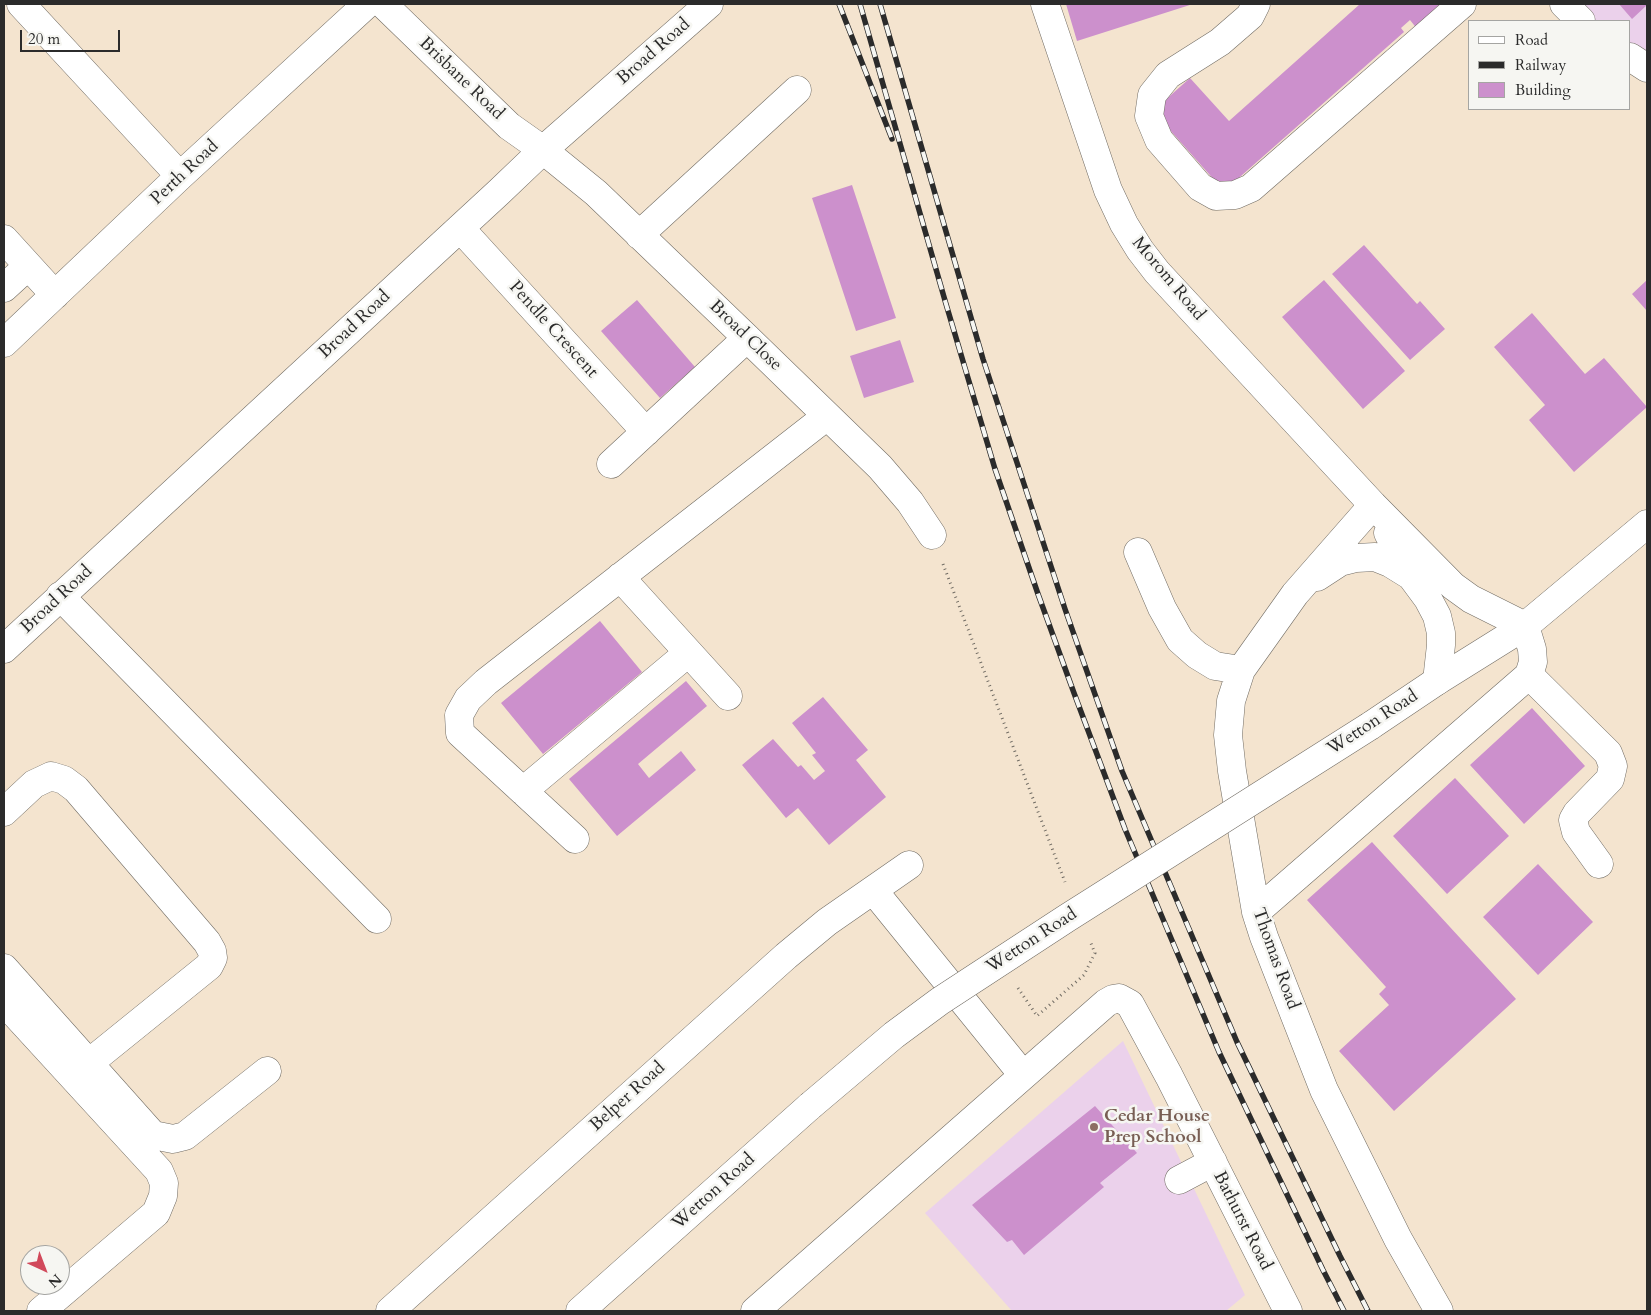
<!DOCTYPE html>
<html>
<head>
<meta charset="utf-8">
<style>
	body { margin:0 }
	#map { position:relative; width:1651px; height:1315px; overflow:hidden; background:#f4e4cf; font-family:Cardo,serif }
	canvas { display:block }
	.frame { position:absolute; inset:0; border:5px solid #2b2b2b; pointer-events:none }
	.legend { position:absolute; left:1468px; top:20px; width:162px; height:90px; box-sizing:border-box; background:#f6f6f2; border:1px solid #a5a5a2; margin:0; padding:6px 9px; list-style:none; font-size:15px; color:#2b2b2b }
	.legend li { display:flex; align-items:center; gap:10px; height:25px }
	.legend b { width:25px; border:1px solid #a5a5a2 }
	.north { position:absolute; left:20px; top:1245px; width:50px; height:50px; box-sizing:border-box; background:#f6f6f2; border:1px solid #a5a5a2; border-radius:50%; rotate:137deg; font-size:14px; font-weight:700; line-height:20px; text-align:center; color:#2b2b2b }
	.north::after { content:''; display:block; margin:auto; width:18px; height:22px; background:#d1495b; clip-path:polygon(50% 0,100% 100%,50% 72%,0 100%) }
	.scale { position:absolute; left:20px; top:30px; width:100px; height:22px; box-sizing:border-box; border:2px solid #2b2b2b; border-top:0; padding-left:6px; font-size:15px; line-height:18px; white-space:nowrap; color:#2b2b2b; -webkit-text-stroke:4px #f6f6f2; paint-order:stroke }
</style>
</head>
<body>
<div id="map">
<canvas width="1651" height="1315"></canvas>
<div class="frame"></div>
<ul class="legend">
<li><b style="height:6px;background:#fff"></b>Road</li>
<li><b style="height:6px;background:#2b2b2b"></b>Railway</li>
<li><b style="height:14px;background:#cc90cc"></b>Building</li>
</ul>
<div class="north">N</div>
<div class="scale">20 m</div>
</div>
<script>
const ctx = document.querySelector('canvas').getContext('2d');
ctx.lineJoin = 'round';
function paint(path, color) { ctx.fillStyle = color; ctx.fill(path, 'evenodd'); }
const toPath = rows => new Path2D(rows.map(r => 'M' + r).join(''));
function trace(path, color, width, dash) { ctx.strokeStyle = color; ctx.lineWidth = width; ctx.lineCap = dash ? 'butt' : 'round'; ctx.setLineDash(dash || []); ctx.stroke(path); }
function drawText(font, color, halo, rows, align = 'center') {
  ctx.font = font + ' Cardo,serif'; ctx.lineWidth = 5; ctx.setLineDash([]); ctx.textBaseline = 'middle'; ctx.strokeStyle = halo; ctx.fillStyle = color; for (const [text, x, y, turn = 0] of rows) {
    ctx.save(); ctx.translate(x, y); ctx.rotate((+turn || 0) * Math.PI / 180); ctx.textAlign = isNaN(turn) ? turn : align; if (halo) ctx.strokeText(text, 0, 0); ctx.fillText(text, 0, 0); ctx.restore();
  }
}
const built = toPath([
	[1564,4,1647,4,1647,68,1630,57,1630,21,1581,21],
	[1123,1041,1245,1295,1226,1311,1012,1311,925,1213]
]);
const building = toPath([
	[1066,4,1193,4,1077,41],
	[1360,4,1448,4,1418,30,1410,20,1401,28,1404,32,1224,191,1153,111,1190,78,1229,121],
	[1619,4,1647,4,1647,5,1632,19],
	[852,185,896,318,856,331,812,198],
	[1364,245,1417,304,1420,301,1445,329,1410,360,1332,274],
	[1324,280,1405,371,1363,409,1282,317],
	[1647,280,1647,311,1632,294],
	[637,300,695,367,660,398,601,331],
	[1532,313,1585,374,1604,358,1647,407,1574,472,1529,420,1545,405,1494,347],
	[900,340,914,382,864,398,850,356],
	[600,621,642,672,543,754,501,703],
	[686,681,707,706,638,764,649,778,681,751,696,770,617,836,569,779],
	[823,697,868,750,856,760,886,797,829,845,798,808,786,818,742,765,773,739,798,767,801,765,814,780,825,771,812,755,816,753,792,723],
	[1532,708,1585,766,1524,824,1470,765],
	[1455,778,1509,836,1447,894,1393,836],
	[1372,842,1516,999,1394,1111,1339,1051,1389,1005,1379,994,1386,987,1307,900],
	[1538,864,1593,922,1538,975,1483,917],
	[1095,1106,1137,1153,1100,1183,1104,1187,1024,1255,1012,1240,1007,1242,972,1205]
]);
const path = toPath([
	[943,564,1065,882],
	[1018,988,1037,1016,1084,975,1095,953,1090,941]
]);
const minor = toPath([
	[21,4,180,176],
	[383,4,509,126,543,150,596,193,747,338,880,467,910,502,932,535],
	[1045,4,1108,190,1124,224,1140,250,1157,272,1373,505,1453,586,1471,599,1525,626,1532,649,1533,662,1529,675,1256,912],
	[1256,4,1250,16,1220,42,1168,75,1152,95,1149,116,1159,140,1200,187,1216,196,1235,195,1251,188,1462,4],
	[1564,4,1581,21],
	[1630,57,1647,68],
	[460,228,646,432],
	[639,235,797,90],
	[4,239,55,295],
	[4,288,28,266],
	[4,343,180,176,367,4],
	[611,464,747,338],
	[1373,505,1295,594,1241,670,1231,701,1228,735,1232,771,1256,912,1264,937,1324,1090,1398,1239,1439,1311],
	[1388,533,1411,576,1428,599,1437,616,1441,633,1441,645,1437,681],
	[1138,552,1162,608,1180,640,1197,655,1215,666,1241,670],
	[620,577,728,696],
	[1317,577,1340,562,1356,558,1375,557,1390,563,1411,576],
	[60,596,377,919],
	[4,649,499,192,543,150,709,4],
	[1529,675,1608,753,1613,766,1610,779,1577,813,1573,820,1576,832,1599,864],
	[523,791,688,653],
	[4,812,34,784,51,776,64,780,76,789,207,942,212,951,213,958,209,966,89,1063],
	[575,839,460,733,459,715,468,699,486,682,827,416],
	[873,890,1023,1075],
	[4,968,153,1135,173,1139,185,1136,267,1071],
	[4,1002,159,1171,164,1183,163,1196,156,1213,41,1311],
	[1179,1180,1213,1162],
	[390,1311,786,956,827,922,909,865],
	[755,1311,1106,1003,1113,999,1119,998,1130,1004,1169,1076,1288,1311]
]);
const major = toPath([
	[1370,726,1437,681,1525,626,1647,524],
	[580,1311,810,1106]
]);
const rail = toPath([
	[839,4,892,139],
	[860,4,946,304,995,469,1038,594,1074,693,1125,829,1219,1052,1323,1270,1344,1311],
	[880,4,983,359,1065,609,1122,771,1237,1042,1340,1256,1368,1311]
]);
const majorBridge = toPath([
	[810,1106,894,1035,940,1001,1067,918,1370,726]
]);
const markers = [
	[1094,1127,5,"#8d6e63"]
];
const streetNames = [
	["Broad Road",654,52,-41],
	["Brisbane Road",461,79,44],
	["Perth Road",185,173,-43],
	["Morom Road",1168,279,50],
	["Broad Road",355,325,-43],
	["Pendle Crescent",553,330,48],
	["Broad Close",745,336,44],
	["Broad Road",57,600,-43],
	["Wetton Road",1373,723,-33],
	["Wetton Road",1032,941,-33],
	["Thomas Road",1275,959,70],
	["Belper Road",628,1097,-42],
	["Wetton Road",714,1192,-42],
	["Bathurst Road",1242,1221,63]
];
const educationNames = [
	["Cedar House",1104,1117],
	["Prep School",1104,1138]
];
paint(built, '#ebd1eb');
paint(building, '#cc90cc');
trace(minor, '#716c64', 29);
trace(major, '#716c64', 29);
trace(path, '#716c64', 3, [1, 4]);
trace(minor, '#fff', 28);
trace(major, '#fff', 28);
trace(rail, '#2b2b2b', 5.5);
trace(rail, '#f6f6f2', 4, [11]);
trace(majorBridge, '#716c64', 29, []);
trace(majorBridge, '#fff', 28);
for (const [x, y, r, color] of markers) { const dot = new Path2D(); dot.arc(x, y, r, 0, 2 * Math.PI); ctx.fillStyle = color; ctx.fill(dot); trace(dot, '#f6f6f2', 2); }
drawText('18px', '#2b2b2b', '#f6f6f2', streetNames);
drawText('bold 18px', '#785e54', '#f6f6f2', educationNames, 'left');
</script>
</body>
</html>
